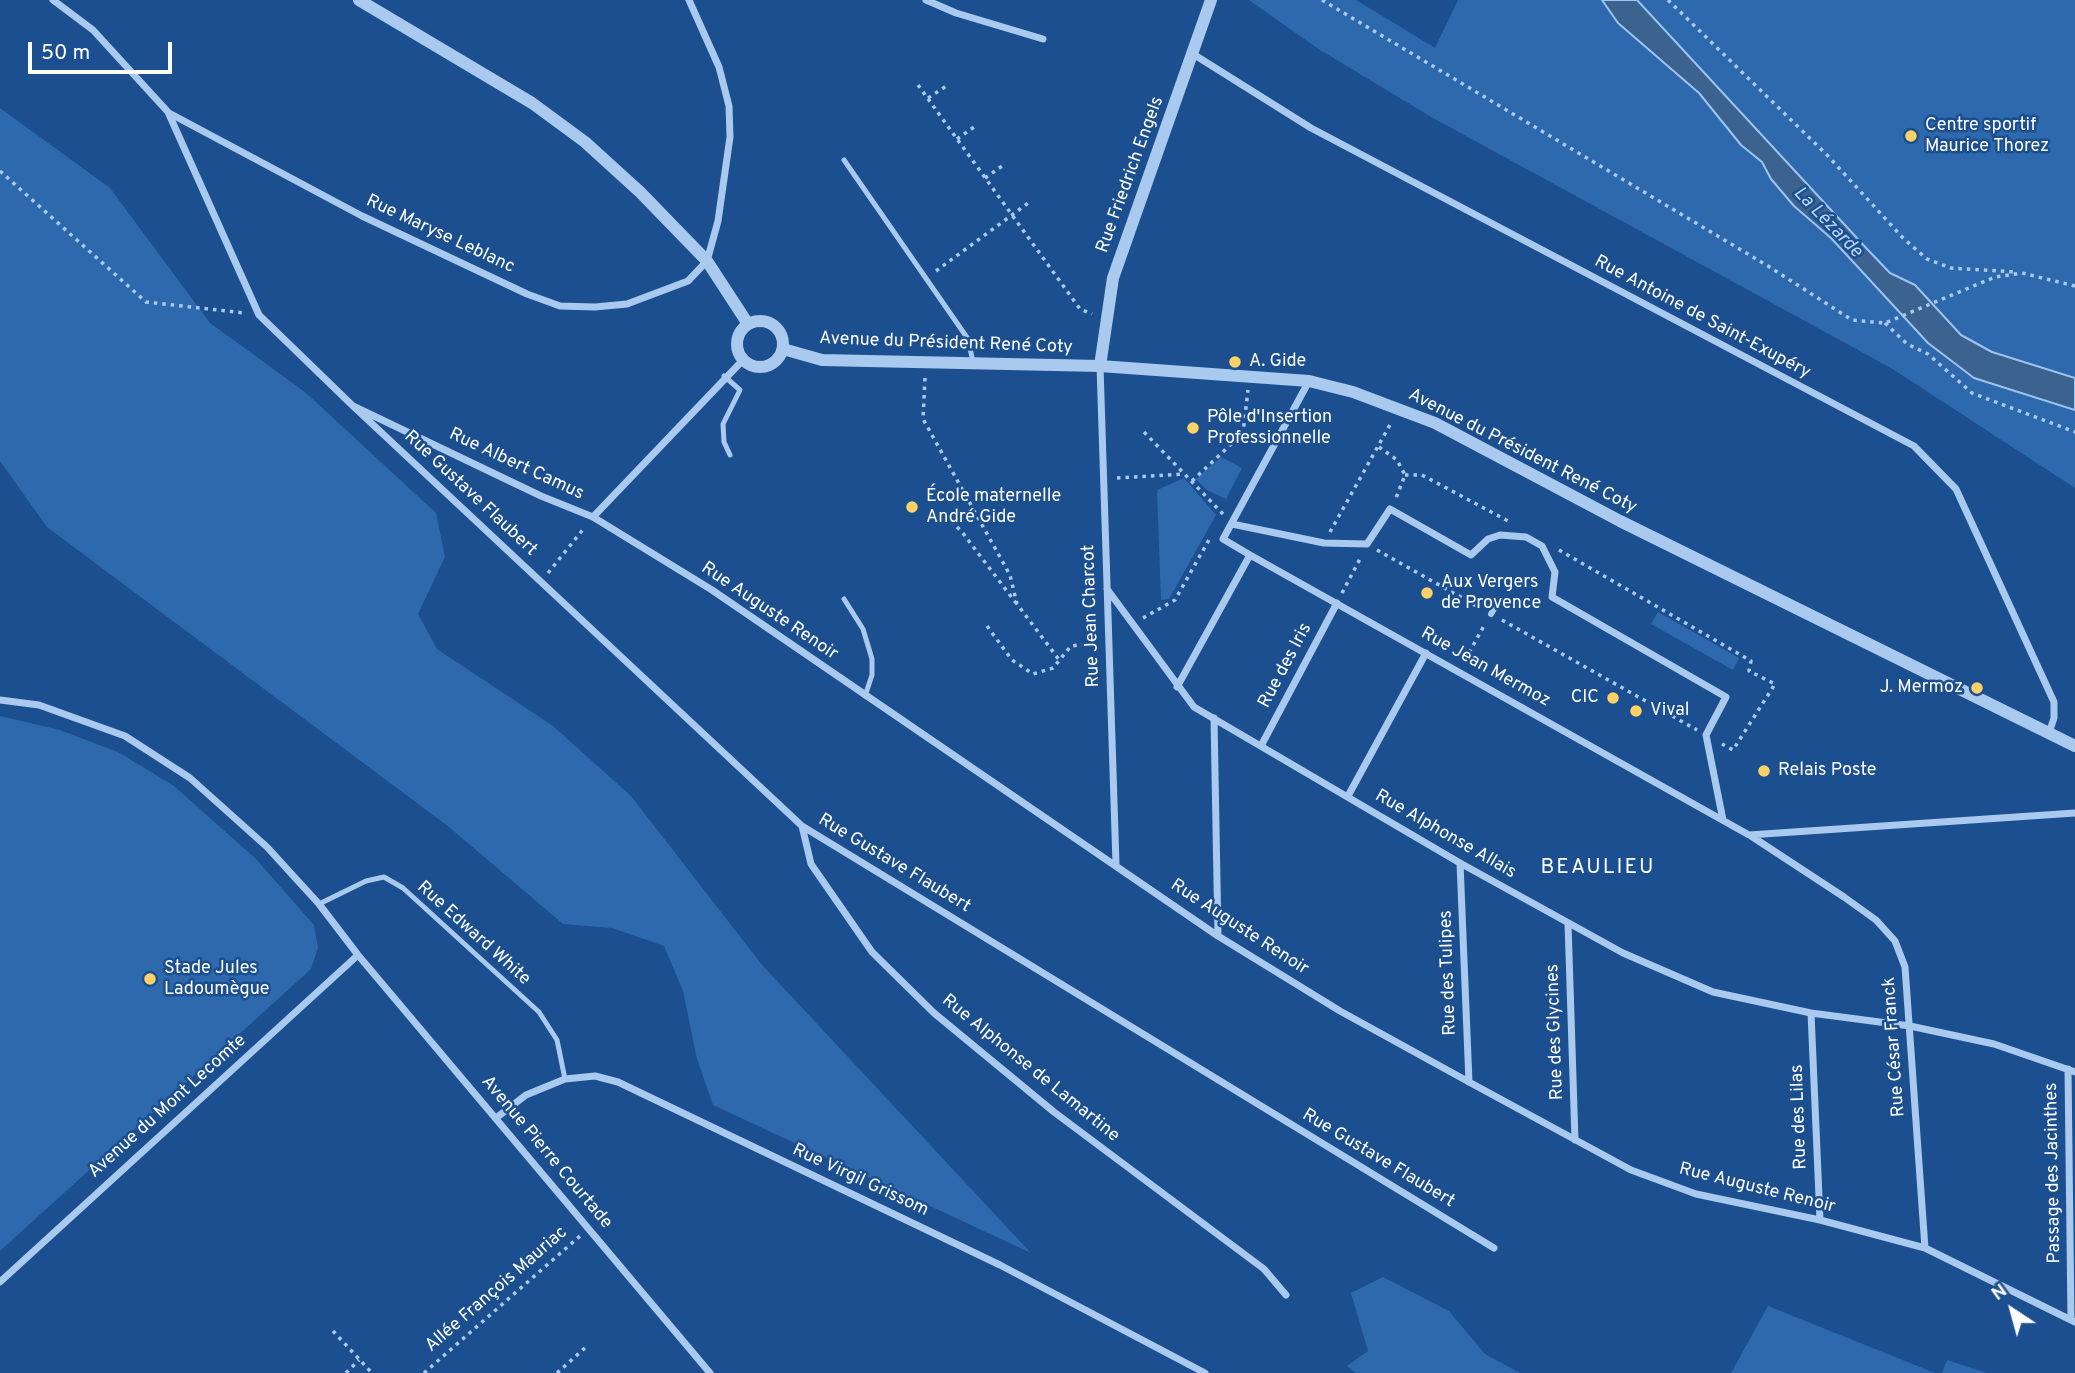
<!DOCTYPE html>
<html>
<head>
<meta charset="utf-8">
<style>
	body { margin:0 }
	#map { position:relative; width:2075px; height:1373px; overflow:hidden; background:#1b4f8f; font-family:Overpass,sans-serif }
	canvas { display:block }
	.north { position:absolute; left:1977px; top:1275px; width:70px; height:70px; -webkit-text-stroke:5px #1b4f8f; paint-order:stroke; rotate:324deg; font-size:19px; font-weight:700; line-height:28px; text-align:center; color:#fff }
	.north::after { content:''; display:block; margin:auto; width:24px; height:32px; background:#fff; clip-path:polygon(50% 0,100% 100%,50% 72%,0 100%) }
	.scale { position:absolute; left:28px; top:42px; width:144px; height:32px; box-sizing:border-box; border:4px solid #fff; border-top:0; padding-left:9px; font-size:21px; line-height:24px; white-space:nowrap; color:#fff; -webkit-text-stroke:5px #1b4f8f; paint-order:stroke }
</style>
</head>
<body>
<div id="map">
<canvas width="2075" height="1373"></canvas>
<div class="north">N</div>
<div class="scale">50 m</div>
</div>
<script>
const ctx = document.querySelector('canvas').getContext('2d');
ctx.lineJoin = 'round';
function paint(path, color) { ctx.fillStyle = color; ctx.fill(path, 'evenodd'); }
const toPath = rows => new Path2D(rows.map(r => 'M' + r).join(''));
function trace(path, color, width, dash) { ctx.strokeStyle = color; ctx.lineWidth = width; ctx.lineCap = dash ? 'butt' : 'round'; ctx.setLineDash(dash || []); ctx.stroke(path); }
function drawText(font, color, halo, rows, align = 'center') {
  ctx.font = font + ' Overpass,sans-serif'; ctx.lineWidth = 5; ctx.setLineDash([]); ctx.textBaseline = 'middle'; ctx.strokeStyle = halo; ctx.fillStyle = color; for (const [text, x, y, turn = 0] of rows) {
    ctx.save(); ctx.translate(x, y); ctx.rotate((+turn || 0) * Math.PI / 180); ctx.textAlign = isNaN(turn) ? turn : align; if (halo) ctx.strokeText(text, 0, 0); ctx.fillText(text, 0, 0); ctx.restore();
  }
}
const green = toPath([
	[1249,0,1356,0,1435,48,1458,0,1602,0,1618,23,1699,93,1741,145,1762,162,1771,179,1831,238,1928,343,1974,378,2075,410,2075,488,1891,368,1433,118,1317,48],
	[1637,0,2075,0,2075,378,1992,352,1961,335,1915,285,1890,273,1868,250],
	[0,108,110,188,210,323,305,392,436,513,445,557,418,614,437,649,553,726,631,796,763,966,1031,1253,713,1105,697,1059,683,991,664,946,612,928,563,924,449,827,47,527,0,461],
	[1221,457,1242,468,1226,499,1207,490,1196,479],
	[1184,478,1216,515,1169,599,1161,600,1157,490],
	[1658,612,1739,658,1733,670,1651,624],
	[0,716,60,730,118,752,174,786,256,859,314,925,318,948,311,969,289,989,0,1251],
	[1383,1277,1449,1311,1485,1354,1520,1373,1356,1373,1347,1366,1368,1351,1351,1293],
	[1768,1306,1935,1373,1731,1373],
	[1947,1360,1987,1373,1942,1373]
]);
const water = toPath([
	[1602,0,1637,0,1868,250,1890,273,1915,285,1961,335,1992,352,2075,378,2075,410,1974,378,1928,343,1831,238,1794,206,1771,179,1762,162,1741,145,1699,93,1618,23,1602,0]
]);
const path = toPath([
	[1322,0,1768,266,1852,320,1885,323,1995,277,2022,273,2075,286],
	[1668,0,1828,156,1903,238,1927,259,1951,268,2015,272],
	[918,85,1080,309,1092,314],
	[928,98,948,85],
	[957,139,977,125],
	[0,171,146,302,245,313],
	[985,178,1005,164],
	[936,271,1031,201],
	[1885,323,1907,344,1928,354,1972,393,2075,432],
	[925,378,923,419,1010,575,1017,604,1060,661],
	[1144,432,1223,514],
	[1379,447,1397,460,1405,475,1396,498],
	[1405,475,1422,475,1510,522],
	[1117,478,1184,474],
	[1192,481,1243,433,1248,390],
	[945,515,962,532,1016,603],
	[1330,532,1391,423],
	[1377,550,1480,608],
	[1559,550,1751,661,1749,671,1775,684,1733,750,1722,744],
	[548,573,585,527],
	[1342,593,1361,557],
	[1143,618,1175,600,1210,538],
	[1502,620,1697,730],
	[987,626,1012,660,1033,674,1053,668,1071,646,1096,643],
	[1465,660,1485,624],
	[333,1331,372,1373],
	[346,1373,359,1360],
	[424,1373,580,1236],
	[557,1373,586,1347]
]);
const service = toPath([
	[844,160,968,339,973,362],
	[724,376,740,390,723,424,724,442,730,455],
	[844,599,863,629,872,659,872,675,865,696],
	[319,904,366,881,384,877,403,888,539,1012,557,1040,565,1079]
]);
const pedestrian = toPath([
	[1491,614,1499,600]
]);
const minor = toPath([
	[53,0,93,30,168,112,259,315,353,406,541,496,593,517,743,360],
	[926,0,956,13,1043,39],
	[1193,54,1311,128,1914,446,1956,489,2054,702,2054,718,2049,733],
	[169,113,362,216,527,294,560,306,595,307,627,304,688,281,707,261,718,221,730,137,729,106,719,67,689,0],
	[1100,366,1116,864],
	[1309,381,1223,539,1250,555,1749,835,2075,813],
	[353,406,802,826,1494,1248],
	[593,517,712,590,1218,936,1340,1011,1469,1082,1631,1170,1696,1194,1820,1220,1925,1248,2075,1322],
	[1232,524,1324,543,1367,544,1390,509,1471,555,1488,539,1500,535,1526,537,1542,546,1555,572,1552,597,1726,697,1706,735,1723,820],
	[1107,589,1194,707,1460,863,1623,953,1713,992,1811,1013,1910,1026,1994,1044,2075,1072],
	[1177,687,1250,555],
	[0,700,39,705,125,736,190,778,267,847,319,904,358,955,710,1373],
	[1214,718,1218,936],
	[1262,744,1337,603],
	[1348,796,1426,653],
	[802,826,811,864,872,952,934,1013,1054,1112,1264,1269,1286,1295],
	[1751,836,1844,897,1876,920,1895,941,1905,967,1925,1248],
	[1460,863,1469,1082],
	[1568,923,1575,1140],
	[1811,1013,1820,1220],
	[2068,1069,2071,1320],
	[496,1118,526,1095,565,1079,595,1076,618,1082,1000,1265,1205,1373],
	[0,1282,358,955]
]);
const tertiary = toPath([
	[359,0,532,103,585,142,640,192,707,261,748,324],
	'737 344a23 23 0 1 1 46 0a23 23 0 1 1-46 0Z',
	[783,349,822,360,1100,366,1309,381,1353,392,1435,423,1620,521,2075,746],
	[1100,366,1113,278,1211,0]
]);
const markers = [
	[1911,136,7,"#ffd166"],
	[1235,362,7,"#ffd166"],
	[1193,428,7,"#ffd166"],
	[912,507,7,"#ffd166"],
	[1427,593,7,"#ffd166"],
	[1977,688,7,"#ffd166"],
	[1613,698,7,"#ffd166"],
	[1636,711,7,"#ffd166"],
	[1764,771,7,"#ffd166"],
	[150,979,7,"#ffd166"]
];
const poiNames = [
	["Centre sportif",1925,126],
	["Maurice Thorez",1925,147],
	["A. Gide",1249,362],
	["Pôle d'Insertion",1207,418],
	["Professionnelle",1207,439],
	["École maternelle",926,497],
	["André Gide",926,518],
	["Aux Vergers",1441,583],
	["de Provence",1441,604],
	["J. Mermoz",1963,688,"right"],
	["CIC",1599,698,"right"],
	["Vival",1650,711],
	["Relais Poste",1778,771],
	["Stade Jules",164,969],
	["Ladoumègue",164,990]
];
const streetNames = [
	["Rue Friedrich Engels",1131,175,-70],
	["Rue Maryse Leblanc",440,235,25],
	["Rue Antoine de Saint-Exupéry",1702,318,28],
	["Avenue du Président René Coty",946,344,2],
	["Avenue du Président René Coty",1522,452,27],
	["Rue Albert Camus",516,465,25],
	["Rue Gustave Flaubert",470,494,43],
	["Rue Auguste Renoir",769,612,34],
	["Rue Jean Charcot",1092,616,-92],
	["Rue des Iris",1286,666,-62],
	["Rue Jean Mermoz",1485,668,29],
	["Rue Alphonse Allais",1445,835,30],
	["Rue Gustave Flaubert",894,864,31],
	["Rue Auguste Renoir",1239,928,33],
	["Rue Edward White",473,934,42],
	["Rue des Tulipes",1449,973,-92],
	["Rue des Glycines",1556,1032,-92],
	["Rue César Franck",1895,1047,-94],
	["Rue Alphonse de Lamartine",1030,1069,39],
	["Avenue du Mont Lecomte",168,1107,-42],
	["Rue des Lilas",1800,1117,-92],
	["Avenue Pierre Courtade",546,1153,50],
	["Rue Gustave Flaubert",1378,1159,31],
	["Passage des Jacinthes",2054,1173,-91],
	["Rue Virgil Grissom",860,1181,25],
	["Rue Auguste Renoir",1757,1189,14],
	["Allée François Mauriac",497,1290,-41]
];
const waterNames = [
	["La Lézarde",1827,223,46]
];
const quarterNames = [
	["BEAULIEU",1598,869]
];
paint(green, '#2e69ad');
paint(water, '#3c6290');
trace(water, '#9cc4f0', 2);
trace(path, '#a9c9ee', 3.5, [3.5, 5]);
trace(service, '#a9c9ee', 5);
trace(pedestrian, '#a9c9ee', 6);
trace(minor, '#a9c9ee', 7);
trace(tertiary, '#a9c9ee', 12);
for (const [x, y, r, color] of markers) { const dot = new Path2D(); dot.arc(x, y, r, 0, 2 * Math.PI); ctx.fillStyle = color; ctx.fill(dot); trace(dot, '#1b4f8f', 2.5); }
drawText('18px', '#fff', '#1b4f8f', poiNames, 'left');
drawText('18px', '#fff', '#1b4f8f', streetNames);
drawText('italic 19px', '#b5d3f5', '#1b4f8f', waterNames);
ctx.letterSpacing = '2px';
drawText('21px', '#fff', '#1b4f8f', quarterNames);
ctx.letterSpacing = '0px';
</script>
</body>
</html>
